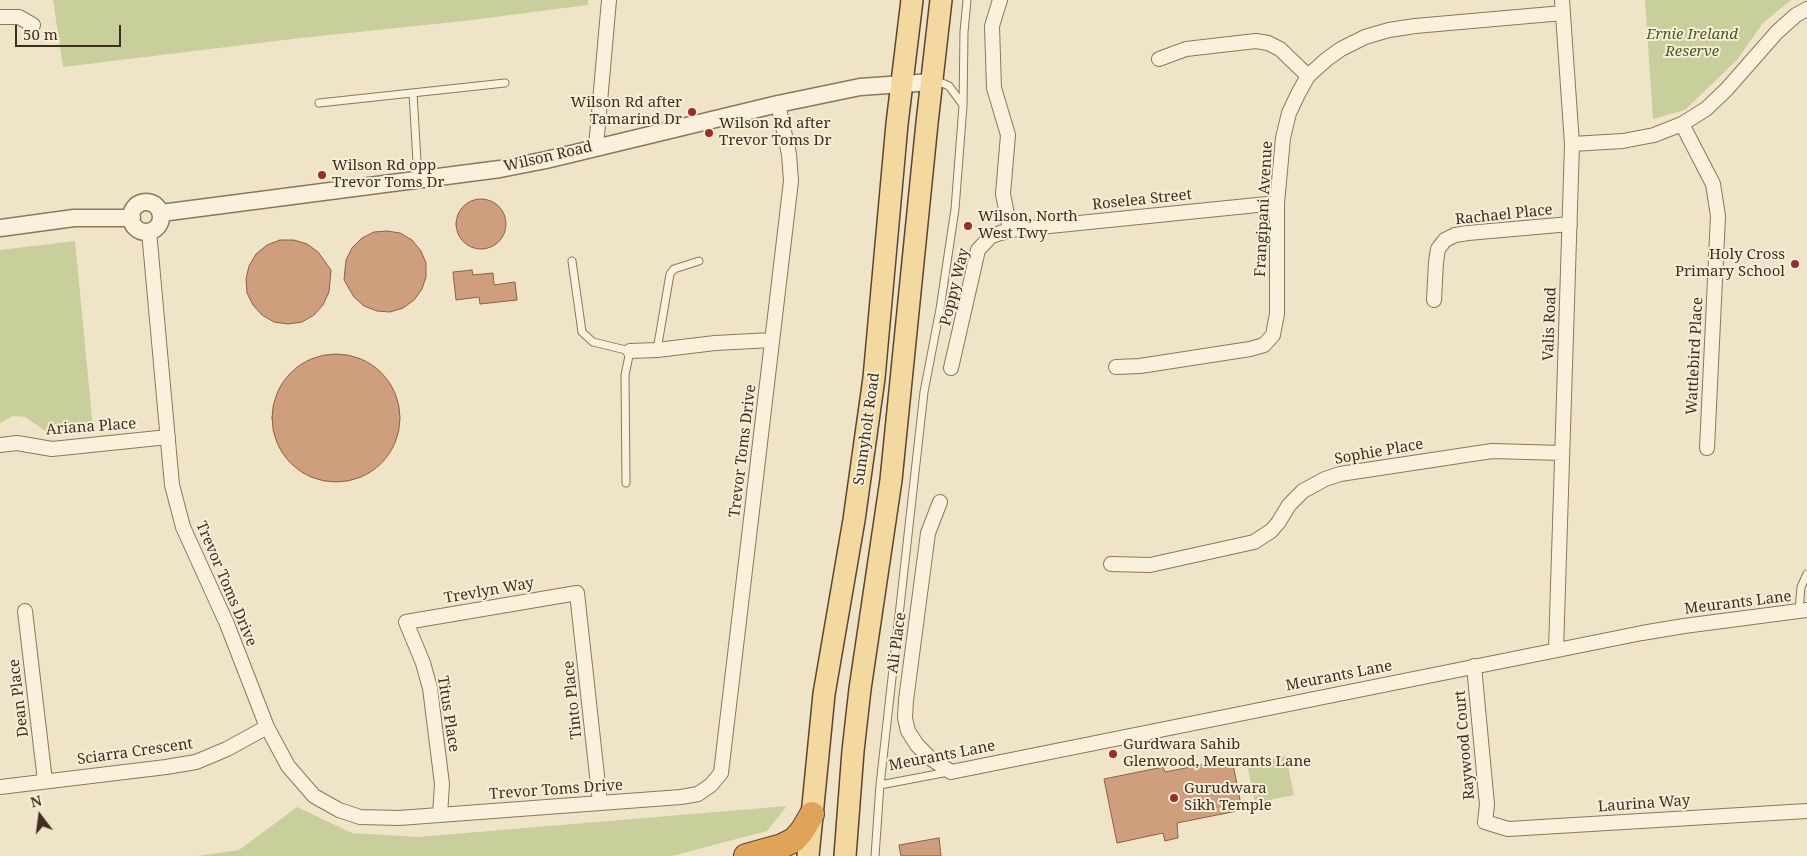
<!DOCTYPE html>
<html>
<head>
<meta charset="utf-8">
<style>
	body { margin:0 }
	#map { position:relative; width:1807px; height:856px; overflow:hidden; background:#f0e4c8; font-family:"Noto Serif",serif }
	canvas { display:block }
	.north { position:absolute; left:15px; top:791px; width:50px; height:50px; -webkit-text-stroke:4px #f7eed8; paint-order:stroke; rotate:345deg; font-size:14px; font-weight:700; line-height:20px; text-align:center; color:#3d2e20 }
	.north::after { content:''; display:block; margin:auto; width:18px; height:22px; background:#3d2e20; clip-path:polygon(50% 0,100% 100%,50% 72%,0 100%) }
	.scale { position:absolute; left:15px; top:25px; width:106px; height:22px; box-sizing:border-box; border:2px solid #3d2e20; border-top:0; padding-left:6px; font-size:15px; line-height:18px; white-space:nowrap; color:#3d2e20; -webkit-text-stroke:4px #f7eed8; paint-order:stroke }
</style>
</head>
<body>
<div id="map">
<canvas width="1807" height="856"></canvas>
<div class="north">N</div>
<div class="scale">50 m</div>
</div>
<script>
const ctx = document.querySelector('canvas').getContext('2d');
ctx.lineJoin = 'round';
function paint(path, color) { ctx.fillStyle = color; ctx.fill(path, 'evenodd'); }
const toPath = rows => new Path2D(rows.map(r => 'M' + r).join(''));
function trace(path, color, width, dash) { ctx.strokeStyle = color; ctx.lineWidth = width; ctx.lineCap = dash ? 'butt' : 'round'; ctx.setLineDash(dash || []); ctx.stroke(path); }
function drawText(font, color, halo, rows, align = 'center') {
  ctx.font = font + ' "Noto Serif",serif'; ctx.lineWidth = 4; ctx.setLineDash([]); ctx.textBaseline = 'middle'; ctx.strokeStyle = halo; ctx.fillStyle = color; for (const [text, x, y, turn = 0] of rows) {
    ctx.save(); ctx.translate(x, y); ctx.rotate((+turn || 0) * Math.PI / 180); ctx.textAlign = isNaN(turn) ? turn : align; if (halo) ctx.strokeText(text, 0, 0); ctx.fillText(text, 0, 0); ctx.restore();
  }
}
const green = toPath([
	[53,0,588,0,588,5,464,21,301,38,63,67],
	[1645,0,1792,0,1786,4,1763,23,1737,60,1685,110,1653,119],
	[75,241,93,428,57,434,47,432,25,417,13,416,0,423,0,250],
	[1286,756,1294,795,1255,803,1247,764],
	[787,806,767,831,672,856,197,856,239,850,297,807,352,833,418,837]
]);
const building = toPath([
	'456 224a25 25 0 1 1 50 0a25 25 0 1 1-50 0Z',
	[387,231,400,233,412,240,421,251,426,263,426,277,422,289,414,300,403,308,390,312,377,311,364,306,354,297,344,280,346,260,352,248,362,238,374,232,387,231],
	[280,240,294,240,307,244,318,252,331,270,329,292,323,305,314,315,302,322,288,324,274,322,262,315,253,305,247,293,246,279,249,266,256,254,267,245,280,240],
	[472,270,473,275,493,273,494,285,515,282,517,300,480,304,479,297,456,300,453,272,472,270],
	'272 418a64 64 0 1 1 128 0a64 64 0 1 1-128 0Z',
	[1232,759,1242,810,1177,823,1178,838,1173,839,1165,841,1163,833,1117,843,1104,779,1163,767,1165,772,1232,759],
	[939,838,941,856,901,856,899,845,939,838]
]);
const service = toPath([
	[935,82,942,83,949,86,963,105],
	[413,93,418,179],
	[319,103,505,83],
	[572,261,582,332,593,342,630,351,625,375,626,483],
	[657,350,670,274,674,269,699,261],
	[1799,611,1801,587,1807,574],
	[880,785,948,772],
	[875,856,880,785,924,392,940,309,955,209,963,106,964,32,967,0]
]);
const minor = toPath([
	[1000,0,992,26,994,88,1008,135,1003,194,1010,230],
	[0,17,19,17,33,25],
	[1159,59,1186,49,1256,41,1268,43,1280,49,1308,76],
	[1682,124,1713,184,1718,216,1707,448],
	[1572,144,1623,141,1654,135,1682,124,1706,109,1726,90,1777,32,1796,15,1807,9],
	[596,147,609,0],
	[149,231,172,485,183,527,227,624,267,727,288,766,314,796,339,810,360,817,399,818,681,797,698,794,711,785,721,773,791,181,789,154,778,104],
	[1434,300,1436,262,1438,249,1445,240,1455,235,1468,233,1570,224],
	[630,351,657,350,715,343,772,340],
	[1116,367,1140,366,1250,349,1264,345,1273,335,1277,314,1277,203,1283,138,1289,113,1298,94,1308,76,1327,59,1341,49,1365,37,1389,30,1415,26,1563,13],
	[951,368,978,250,991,236,1010,230,1277,203],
	[0,445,17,443,52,449,168,437],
	[940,502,928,533,906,700,905,718,908,731,917,745,930,758,951,772,1642,633,1684,626,1807,610],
	[1111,564,1150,565,1254,542,1271,531,1278,523,1289,505,1303,491,1325,479,1340,474,1492,451,1562,453],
	[25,611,45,781],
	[1556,650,1572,144,1562,0],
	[1474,666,1487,805,1485,822,1508,829,1807,811],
	[0,787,166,767,196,762,227,749,267,727],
	[440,815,442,784,430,688,423,663,406,622,577,593,600,803]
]);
const tertiary = toPath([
	'131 217a15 15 0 1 1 30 0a15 15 0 1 1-30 0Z',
	[161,213,500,169,546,160,778,104,860,87,932,82],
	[0,228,74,218,132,218]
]);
const primary = toPath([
	[808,856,824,694,854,520,874,378,897,124,912,0],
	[845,856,853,751,860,689,891,480,927,123,941,0]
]);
const motorway = toPath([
	[746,856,782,846,794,840,802,831,812,814]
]);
const markers = [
	[692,112,5,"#9e2a2b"],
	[709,133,5,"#9e2a2b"],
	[322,175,5,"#9e2a2b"],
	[968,226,5,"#9e2a2b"],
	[1795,264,5,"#9e2a2b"],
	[1113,754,5,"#9e2a2b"],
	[1174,798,5,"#9e2a2b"]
];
const parkNames = [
	["Ernie Ireland",1692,35],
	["Reserve",1692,52]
];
const poiNames = [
	["Wilson Rd after",682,103,"right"],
	["Tamarind Dr",682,120,"right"],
	["Wilson Rd after",719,124],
	["Trevor Toms Dr",719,141],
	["Wilson Rd opp",332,166],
	["Trevor Toms Dr",332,183],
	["Wilson, North",978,217],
	["West Twy",978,234],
	["Holy Cross",1785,255,"right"],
	["Primary School",1785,272,"right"],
	["Gurdwara Sahib",1123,745],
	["Glenwood, Meurants Lane",1123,762],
	["Gurudwara",1184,789],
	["Sikh Temple",1184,806]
];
const streetNames = [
	["Wilson Road",548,157,-13],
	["Roselea Street",1142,200,-6],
	["Frangipani Avenue",1264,209,-87],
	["Rachael Place",1504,215,-6],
	["Poppy Way",955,287,-76],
	["Valis Road",1550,324,-88],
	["Wattlebird Place",1695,356,-87],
	["Ariana Place",91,427,-4],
	["Sunnyholt Road",867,429,-82],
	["Trevor Toms Drive",743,451,-83],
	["Sophie Place",1379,452,-10],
	["Trevor Toms Drive",226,584,67],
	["Trevlyn Way",489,591,-10],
	["Meurants Lane",1738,603,-7],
	["Ali Place",897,643,-82],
	["Meurants Lane",1339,676,-11],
	["Dean Place",19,698,-97],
	["Tinto Place",573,700,-96],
	["Titus Place",448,714,81],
	["Raywood Court",1465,745,-95],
	["Sciarra Crescent",135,752,-8],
	["Meurants Lane",942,756,-11],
	["Trevor Toms Drive",556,790,-4],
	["Laurina Way",1644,804,-4]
];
paint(green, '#c9cf9b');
paint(building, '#cf9f7d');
trace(building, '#8d5f41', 1);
trace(service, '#8d765c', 9);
trace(minor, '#8d765c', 16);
trace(tertiary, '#8d765c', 19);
trace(primary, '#5b4430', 24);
trace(motorway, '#5b4430', 26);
trace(service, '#faf1dc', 7);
trace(minor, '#faf1dc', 14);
trace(tertiary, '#faf1dc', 16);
trace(primary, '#f3d9a0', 21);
trace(motorway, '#e0a458', 24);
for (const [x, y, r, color] of markers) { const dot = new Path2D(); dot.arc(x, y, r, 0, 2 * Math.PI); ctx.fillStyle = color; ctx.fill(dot); trace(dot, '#f7eed8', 2); }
drawText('italic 15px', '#4d5a26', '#f7eed8', parkNames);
drawText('15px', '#3d2e20', '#f7eed8', poiNames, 'left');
drawText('15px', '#3d2e20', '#f7eed8', streetNames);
</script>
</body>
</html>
